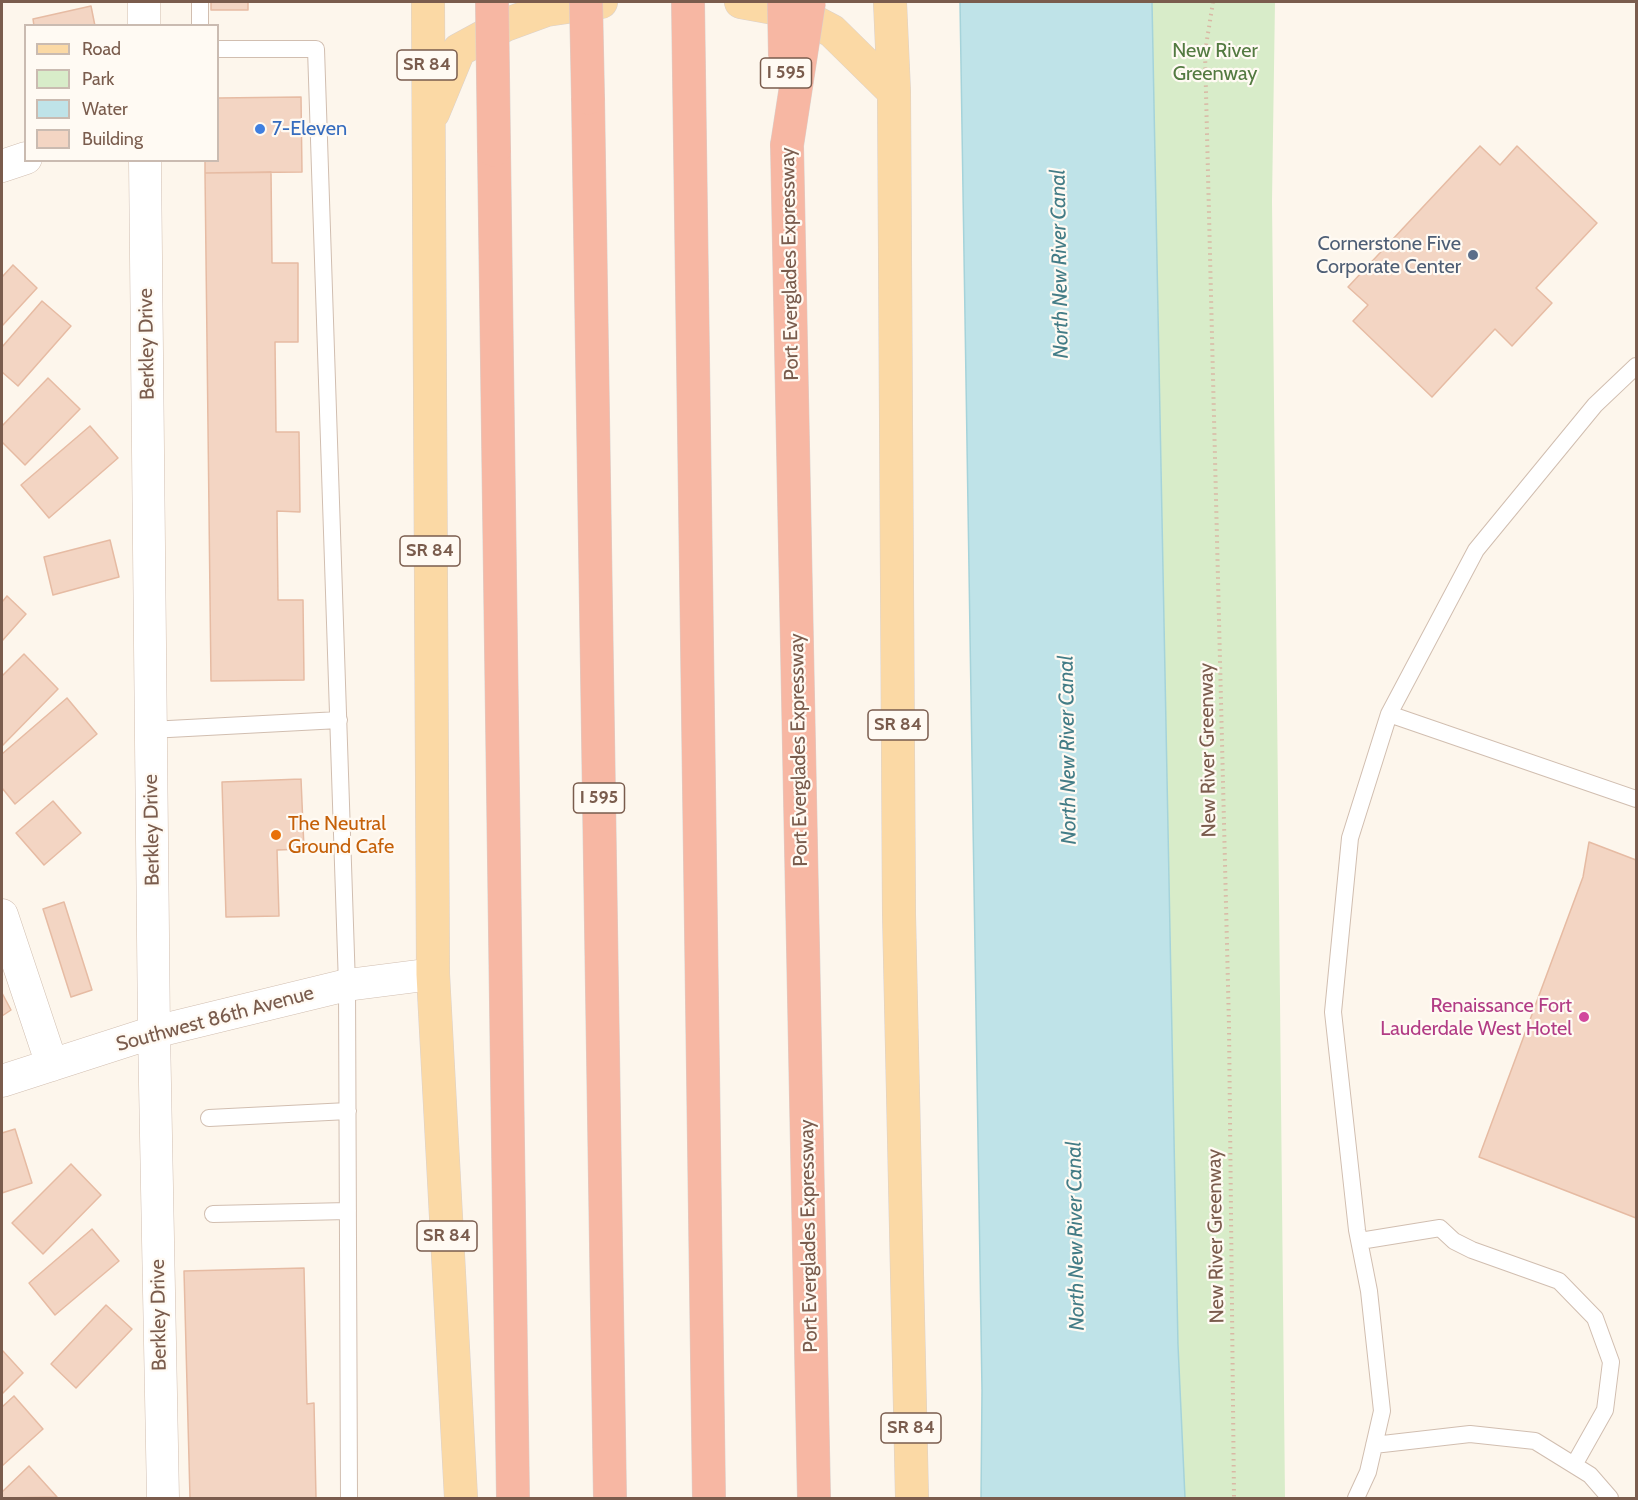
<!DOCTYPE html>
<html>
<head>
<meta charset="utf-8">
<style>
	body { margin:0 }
	#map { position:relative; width:1638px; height:1500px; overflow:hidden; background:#fdf6ec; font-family:Cabin,sans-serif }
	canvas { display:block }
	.frame { position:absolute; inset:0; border:3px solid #7a5c4d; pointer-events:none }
	.legend { position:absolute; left:24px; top:24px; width:195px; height:138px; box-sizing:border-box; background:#fffaf3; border:2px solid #cabbb1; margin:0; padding:8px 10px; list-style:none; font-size:18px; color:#7a5c4d }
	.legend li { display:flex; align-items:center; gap:12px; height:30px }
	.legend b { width:30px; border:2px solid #cabbb1 }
</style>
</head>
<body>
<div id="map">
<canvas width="1638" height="1500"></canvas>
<div class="frame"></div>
<ul class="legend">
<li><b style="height:8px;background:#fbd9a5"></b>Road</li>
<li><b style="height:16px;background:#d8ecc9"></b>Park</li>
<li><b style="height:16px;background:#bfe3e8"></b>Water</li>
<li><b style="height:16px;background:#f3d5c3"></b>Building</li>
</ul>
</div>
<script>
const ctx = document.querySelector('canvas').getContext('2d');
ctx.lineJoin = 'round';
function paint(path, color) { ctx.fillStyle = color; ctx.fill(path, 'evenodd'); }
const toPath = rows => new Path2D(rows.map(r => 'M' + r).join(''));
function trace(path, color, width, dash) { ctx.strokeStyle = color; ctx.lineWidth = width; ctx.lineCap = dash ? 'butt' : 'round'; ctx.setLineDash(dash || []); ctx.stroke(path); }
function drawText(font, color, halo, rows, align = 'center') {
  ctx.font = font + ' Cabin,sans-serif'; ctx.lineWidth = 4.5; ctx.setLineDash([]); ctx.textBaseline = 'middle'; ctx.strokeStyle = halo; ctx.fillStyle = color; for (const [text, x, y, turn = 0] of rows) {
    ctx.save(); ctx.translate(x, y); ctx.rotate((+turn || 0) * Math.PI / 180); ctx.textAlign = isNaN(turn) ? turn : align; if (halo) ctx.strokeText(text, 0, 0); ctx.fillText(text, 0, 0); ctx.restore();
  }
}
const green = toPath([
	[1152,2,1275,2,1272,201,1285,1498,1185,1498,1178,1345]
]);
const water = toPath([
	[960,2,1152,2,1178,1345,1185,1498,981,1498,982,1390,960,2]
]);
const building = toPath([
	[211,2,248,2,248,10,211,10,211,2],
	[91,6,95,26,34,26,33,19,91,6],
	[301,97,302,172,205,173,205,160,218,160,218,98,301,97],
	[1480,146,1500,165,1517,146,1597,223,1536,288,1552,303,1512,346,1495,329,1432,397,1353,321,1368,305,1348,287,1480,146],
	[271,172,272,263,298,263,298,342,275,342,276,432,299,432,300,512,277,511,278,600,303,600,304,680,211,681,205,173,271,172],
	[13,265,37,288,2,326,2,277,13,265],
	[42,301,71,326,18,386,2,372,2,347,42,301],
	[48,378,80,409,25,465,2,442,2,426,48,378],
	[90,426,118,458,49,518,21,485,90,426],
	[110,540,119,577,53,595,44,557,110,540],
	[7,596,26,614,2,641,2,602,7,596],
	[24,654,58,689,2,746,2,676,24,654],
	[67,698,97,734,15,804,2,788,2,754,67,698],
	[301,779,304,849,277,850,279,916,226,917,222,782,301,779],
	[53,801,81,833,44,865,16,833,53,801],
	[1589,842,1636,860,1636,1218,1479,1157,1583,877,1589,842],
	[64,902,92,990,71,997,43,909,64,902],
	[2,993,11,1010,2,1016,2,993],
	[15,1129,32,1183,2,1193,2,1133,15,1129],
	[71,1164,101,1195,43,1254,12,1223,71,1164],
	[92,1229,119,1261,55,1315,29,1283,92,1229],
	[304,1268,307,1404,314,1403,316,1498,190,1498,184,1271,304,1268],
	[106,1305,132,1329,76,1388,51,1364,106,1305],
	[2,1350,23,1373,2,1394,2,1350],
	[14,1396,43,1429,2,1466,2,1407,14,1396],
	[29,1466,57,1497,2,1498,2,1492,29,1466]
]);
const path = toPath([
	[1213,2,1205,52,1229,1026,1234,1498]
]);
const lane = toPath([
	[200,2,200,26],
	[218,49,316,49,347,985,349,1498],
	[1389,714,1636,799],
	[150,730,339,720],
	[209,1118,348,1111],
	[213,1214,348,1211],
	[1360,1241,1440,1228,1454,1241,1472,1250,1559,1281,1595,1318,1611,1362,1605,1410,1574,1465],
	[1374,1445,1470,1434,1535,1441,1590,1475,1610,1498],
	[1356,1498,1368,1472,1382,1411,1369,1291,1357,1230,1333,1012,1350,838,1389,714,1476,550,1595,405,1636,366]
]);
const street = toPath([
	[144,26,144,2],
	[145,160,154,1032,163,1498],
	[2,166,26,158],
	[2,915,52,1065],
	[2,1081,154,1032,347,985,433,974]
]);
const primary = toPath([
	[428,2,433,974,461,1498],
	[741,2,796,12,832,31,894,92],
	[890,2,894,92,899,914,912,1498],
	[433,113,459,50,505,25,546,10,601,2]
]);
const highway = toPath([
	[688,2,709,1498],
	[588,98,610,1498],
	[787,145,814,1498],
	[494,150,513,1498]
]);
const highwayBridge = toPath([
	[492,2,494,150],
	[586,2,588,98],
	[784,2,785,56],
	[787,145,809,2]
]);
const markers = [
	[260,129,6,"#3f7fe0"],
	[1473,255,6,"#5c6f8a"],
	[276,835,6,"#e8710a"],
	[1584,1017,6,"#d1479c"]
];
const shields = [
	[427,65,60],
	[786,73,51],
	[430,551,60],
	[898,725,60],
	[599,798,51],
	[447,1236,60],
	[911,1428,60]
];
const shieldNames = [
	["SR 84",427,65],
	["I 595",786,73],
	["SR 84",430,551],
	["SR 84",898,725],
	["I 595",599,798],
	["SR 84",447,1236],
	["SR 84",911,1428]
];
const parkNames = [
	["New River",1215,51],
	["Greenway",1215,74]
];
const shopNames = [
	["7-Eleven",272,129]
];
const serviceNames = [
	["Cornerstone Five",1461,244],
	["Corporate Center",1461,267]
];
const streetNames = [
	["Port Everglades Expressway",790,264,-91],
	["Berkley Drive",147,344,-91],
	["Port Everglades Expressway",799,750,-91],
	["New River Greenway",1208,750,-91],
	["Berkley Drive",152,830,-91],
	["Southwest 86th Avenue",215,1019,-15],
	["Port Everglades Expressway",809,1236,-91],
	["New River Greenway",1216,1236,-91],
	["Berkley Drive",159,1315,-91]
];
const foodNames = [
	["The Neutral",288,824],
	["Ground Cafe",288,847]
];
const hotelNames = [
	["Renaissance Fort",1572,1006],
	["Lauderdale West Hotel",1572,1029]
];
const waterNames = [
	["North New River Canal",1060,264,-91],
	["North New River Canal",1068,750,-91],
	["North New River Canal",1076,1236,-91]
];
paint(green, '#d8ecc9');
paint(water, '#bfe3e8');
trace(water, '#a5d3da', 1.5);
paint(building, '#f3d5c3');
trace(building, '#e6bba3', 1.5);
trace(lane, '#d1beb0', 18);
trace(street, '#d1beb0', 33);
trace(primary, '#dad1cd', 34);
trace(highway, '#dad1cd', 34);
trace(path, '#d9b8a5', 4, [1.5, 4.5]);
trace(lane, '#fff', 16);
trace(street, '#fff', 32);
trace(primary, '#fbd9a5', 33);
trace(highway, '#f7b7a3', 33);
trace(highwayBridge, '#dad1cd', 34, []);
trace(highwayBridge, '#f7b7a3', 33);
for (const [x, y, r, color] of markers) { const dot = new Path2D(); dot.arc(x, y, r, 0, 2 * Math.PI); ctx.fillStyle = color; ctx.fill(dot); trace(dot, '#fffaf3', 2); }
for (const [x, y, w] of shields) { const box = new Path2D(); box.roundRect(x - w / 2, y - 15, w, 30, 4.5); ctx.fillStyle = '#fffaf3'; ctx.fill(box); trace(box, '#7a5c4d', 1.5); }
drawText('bold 18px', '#7a5c4d', null, shieldNames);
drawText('20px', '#537a41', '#fffaf3', parkNames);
drawText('20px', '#366cbe', '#fffaf3', shopNames, 'left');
drawText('20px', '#4e5e75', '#fffaf3', serviceNames, 'right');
drawText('20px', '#7a5c4d', '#fffaf3', streetNames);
drawText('20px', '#c56008', '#fffaf3', foodNames, 'left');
drawText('20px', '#b23c85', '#fffaf3', hotelNames, 'right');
drawText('italic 21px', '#437c86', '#fffaf3', waterNames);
</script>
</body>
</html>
